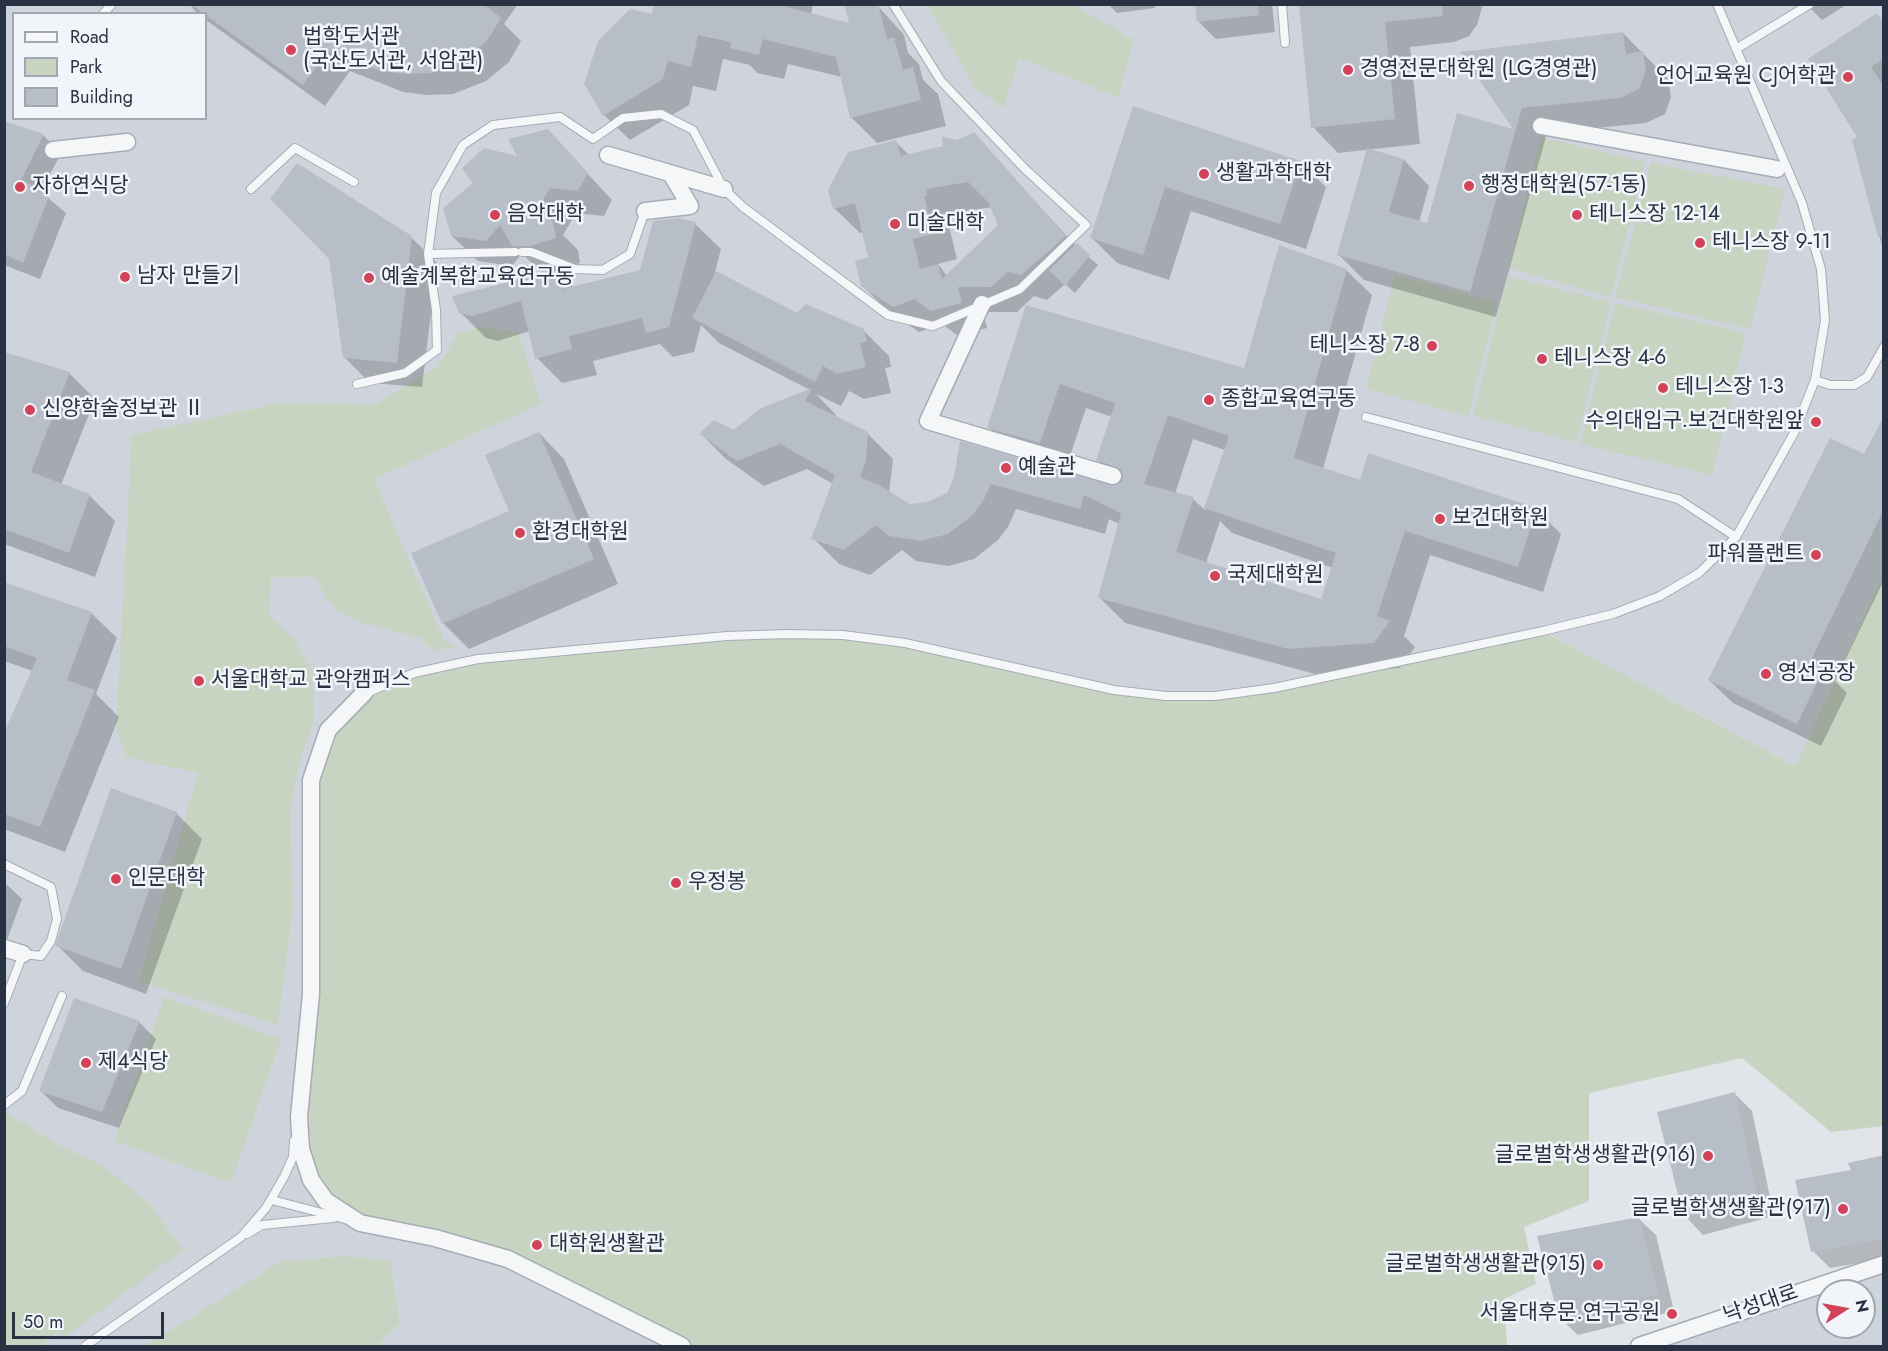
<!DOCTYPE html>
<html>
<head>
<meta charset="utf-8">
<style>
	body { margin:0 }
	#map { position:relative; width:1888px; height:1351px; overflow:hidden; background:#e1e5ea; font-family:Jost,sans-serif }
	canvas { display:block }
	.frame { position:absolute; inset:0; border:6px solid #293243; pointer-events:none }
	.legend { position:absolute; left:12px; top:12px; width:195px; height:108px; box-sizing:border-box; background:#f1f4f8; border:2px solid #a1a6b0; margin:0; padding:8px 10px; list-style:none; font-size:18px; color:#293243 }
	.legend li { display:flex; align-items:center; gap:12px; height:30px }
	.legend b { width:30px; border:2px solid #a1a6b0 }
	.north { position:absolute; left:1816px; top:1279px; width:60px; height:60px; box-sizing:border-box; background:#f1f4f8; border:2px solid #a1a6b0; border-radius:50%; rotate:79deg; font-size:16px; font-weight:700; line-height:24px; text-align:center; color:#293243 }
	.north::after { content:''; display:block; margin:auto; width:21px; height:27px; background:#d24359; clip-path:polygon(50% 0,100% 100%,50% 72%,0 100%) }
	.scale { position:absolute; left:12px; top:1312px; width:152px; height:27px; box-sizing:border-box; border:3px solid #293243; border-top:0; padding-left:8px; font-size:18px; line-height:21px; white-space:nowrap; color:#293243; -webkit-text-stroke:4px #f1f4f8; paint-order:stroke }
</style>
</head>
<body>
<div id="map">
<canvas width="1888" height="1351"></canvas>
<div class="frame"></div>
<ul class="legend">
<li><b style="height:8px;background:#f4f6f8"></b>Road</li>
<li><b style="height:16px;background:#c7d4c2"></b>Park</li>
<li><b style="height:16px;background:#b8bec8"></b>Building</li>
</ul>
<div class="north">N</div>
<div class="scale">50 m</div>
</div>
<script>
const ctx = document.querySelector('canvas').getContext('2d');
ctx.lineJoin = 'round';
function paint(path, color) { ctx.fillStyle = color; ctx.fill(path, 'evenodd'); }
const toPath = rows => new Path2D(rows.map(r => 'M' + r).join(''));
function trace(path, color, width, dash) { ctx.strokeStyle = color; ctx.lineWidth = width; ctx.lineCap = dash ? 'butt' : 'round'; ctx.setLineDash(dash || []); ctx.stroke(path); }
function drawText(font, color, halo, rows, align = 'center') {
  ctx.font = font + ' Jost,"Noto Sans KR",sans-serif'; ctx.lineWidth = 5; ctx.setLineDash([]); ctx.textBaseline = 'middle'; ctx.strokeStyle = halo; ctx.fillStyle = color; for (const [text, x, y, turn = 0] of rows) {
    ctx.save(); ctx.translate(x, y); ctx.rotate((+turn || 0) * Math.PI / 180); ctx.textAlign = isNaN(turn) ? turn : align; if (halo) ctx.strokeText(text, 0, 0); ctx.fillText(text, 0, 0); ctx.restore();
  }
}
const built = toPath([
	[5,5,1883,5,1883,575,1795,766,1543,631,508,1259,682,1346,5,1346],
	[14,14,206,14,206,118,14,118],
	[1883,1264,1883,1346,1639,1346],
	[1828,1291,1864,1291,1864,1327,1828,1327]
]);
const green = toPath([
	[927,5,1074,5,1134,40,1118,97,1019,58,1004,108,976,89],
	[1541,137,1645,162,1611,297,1509,268],
	[1651,163,1785,189,1750,329,1615,297],
	[1395,275,1497,302,1468,416,1366,389],
	[1507,276,1611,302,1576,442,1473,416],
	[1615,303,1746,333,1712,475,1580,444],
	[479,327,518,331,541,404,374,479,444,641,457,646,432,651,421,638,359,622,337,611,325,597,316,577,271,577,269,616,296,642,310,668,314,695,313,724,301,756,290,809,293,908,278,1025,139,981,198,773,126,757,116,728,132,435,280,403,376,404,438,366,458,334],
	[1883,575,1883,1126,1831,1132,1742,1058,1589,1093,1589,1201,1524,1227,1536,1284,1504,1299,1507,1346,682,1346,574,1290,335,1208,305,1165,310,835,328,730,365,692,414,673,478,659,786,634,905,643,1114,690,1215,696,1543,631,1795,766],
	[164,997,281,1039,231,1183,114,1141],
	[5,1112,64,1148,102,1165,148,1203,184,1250,65,1337,58,1332,40,1346,5,1346],
	[344,1256,390,1261,400,1323,377,1346,145,1346,280,1262]
]);
const shadow = toPath([
	[189,4,518,4,504,24,521,41,509,62,486,81,453,94,427,95,403,92,350,71,325,106,206,20,206,14,198,14],
	[655,4,813,4,811,15,851,25,876,4,904,35,908,53,919,64,923,80,938,94,946,126,877,143,852,118,842,77,788,64,784,79,757,73,750,65,723,59,716,91,693,86,689,105,630,140,604,115,653,16],
	[1108,4,1155,4,1155,8,1117,13],
	[1197,4,1272,4,1275,32,1216,39,1199,22],
	[1300,4,1483,4,1477,25,1469,36,1454,42,1410,47,1420,144,1338,153,1313,127],
	[1806,4,1848,4,1822,20],
	[1884,28,1884,253,1854,141,1859,138,1810,60],
	[1623,33,1668,79,1671,97,1665,114,1646,123,1547,133,1496,317,1364,280,1339,255,1404,160,1429,186,1419,222,1428,225,1458,115,1516,131,1462,53],
	[1134,108,1300,162,1326,187,1306,249,1191,211,1169,280,1117,263,1092,238],
	[4,123,44,136,61,153,41,192,66,213,40,279,4,265],
	[547,130,612,200,604,216,576,213,563,235,578,250,580,263,557,270,574,288,641,271,695,224,721,249,715,272,797,315,863,330,889,356,891,367,885,368,891,393,864,399,849,391,841,406,816,394,836,415,835,417,867,433,893,459,889,493,909,505,928,504,948,494,955,478,1116,488,1121,483,1097,460,1112,417,1086,408,1066,468,1014,453,989,427,1027,307,1245,370,1346,270,1372,295,1323,469,1361,482,1536,509,1561,534,1543,592,1430,555,1404,636,1415,647,1400,668,1315,674,1125,623,1099,597,1119,524,1109,519,1105,534,1016,509,1008,527,998,540,974,559,948,566,916,561,902,550,870,575,839,564,813,538,833,484,807,469,764,486,726,459,701,434,734,431,810,390,719,343,701,325,694,352,673,357,660,344,593,361,597,375,562,383,537,358,530,331,498,341,486,338,460,312,555,272,539,271,522,253,512,266,478,261,452,236],
	[1193,439,1225,450,1205,510,1193,499,1175,494],
	[1220,521,1232,533,1333,568,1322,600,1206,563],
	[973,134,1076,246,1098,265,1075,293,1065,284,1047,300,1034,296,1017,312,983,312,987,328,957,335,942,324,919,332,888,311,862,285,870,258,864,232,860,233,834,208,896,142,910,156,945,147],
	[992,207,1000,225,947,276,938,264,957,259,948,222,952,221,950,214],
	[411,237,437,263,422,387,370,383,344,357,330,259],
	[4,362,69,373,95,399,61,485,90,496,115,521,95,577,4,544],
	[1884,419,1884,580,1835,681,1847,693,1821,746,1733,703,1709,680,1864,456],
	[539,433,564,459,618,584,469,649,443,623,413,554,511,512],
	[4,583,91,613,117,638,96,694,119,717,65,852,4,829,4,737,33,671,4,661],
	[176,813,202,839,146,994,83,971,57,945],
	[4,882,22,899,4,948],
	[139,1022,156,1039,119,1128,58,1108,41,1091],
	[1735,1094,1752,1111,1774,1216,1703,1235,1686,1217],
	[1884,1157,1884,1259,1830,1268,1813,1251,1853,1171],
	[1638,1218,1656,1235,1674,1311,1578,1335,1560,1318]
]);
const building = toPath([
	[190,4,483,4,501,18,487,41,465,59,431,73,405,74,380,71,328,50,303,85],
	[654,4,775,4,849,23,844,4,878,4,887,39,894,37,903,70,913,67,921,100,850,118,836,57,763,39,759,55,730,48,731,42,698,35,691,67,668,61,663,79,603,116,584,84,598,41,630,9,652,14],
	[1195,4,1258,4,1259,15,1197,22],
	[1299,4,1442,4,1443,16,1385,22,1395,119,1311,128],
	[1877,13,1884,23,1884,59,1871,67,1884,87,1884,237,1878,237,1852,140,1857,137,1808,59],
	[1623,32,1626,54,1643,51,1646,71,1639,89,1620,98,1522,108,1470,292,1337,255,1367,148,1404,159,1389,212,1427,223,1457,113,1513,129,1460,52],
	[1133,106,1301,161,1280,224,1165,187,1143,255,1090,238],
	[4,121,44,134,21,180,50,194,23,263,4,254],
	[548,129,588,173,578,191,550,188,538,208,553,222,556,238,530,246,512,246,500,225,486,241,451,236,443,208,473,183,462,168,484,148,517,156,508,139],
	[974,132,1066,236,1021,275,1008,272,991,287,958,287,962,303,930,311,915,299,893,307,861,286,855,261,868,257,855,203,833,209,828,190,848,152,896,140,901,156,943,146,942,137,957,140],
	[968,182,988,202,998,225,942,279,938,264,920,269,913,239,933,234,924,196,927,196,926,189],
	[297,163,412,236,397,363,343,358,329,259,270,199],
	[679,218,696,222,669,327,646,333,642,318,569,336,572,349,535,359,521,301,472,316,459,313,452,296,558,270,563,289,640,270,653,221],
	[1077,243,1090,255,1065,286,1049,270],
	[1279,245,1347,269,1294,458,1360,480,1368,453,1537,508,1518,567,1405,531,1377,616,1390,621,1374,643,1288,649,1098,598,1121,513,1084,495,1080,509,991,484,983,501,973,515,948,534,921,541,889,536,876,525,844,550,811,539,835,475,780,444,737,461,699,434,714,420,734,430,761,408,812,388,805,401,868,432,866,461,860,477,879,485,910,504,927,502,947,493,954,477,960,441,1116,486,1123,480,1121,469,1096,460,1115,403,1060,384,1040,443,987,428,1026,305,1244,368],
	[1168,415,1229,436,1204,508,1336,553,1321,599,1176,552,1194,497,1144,484],
	[716,271,797,313,806,304,864,329,867,341,860,343,866,367,837,374,823,366,815,382,692,318],
	[4,352,70,372,31,472,90,494,69,553,4,529],
	[1884,416,1884,509,1810,662,1824,668,1797,724,1708,680,1830,438,1864,454],
	[539,432,594,559,442,624,411,553,509,511,485,455],
	[4,582,92,612,67,680,95,690,40,827,4,814,4,733,37,658,4,646],
	[111,788,177,812,121,969,55,946],
	[74,998,140,1021,102,1112,39,1091],
	[1735,1092,1758,1199,1684,1218,1657,1112],
	[1884,1155,1884,1239,1811,1252,1795,1180,1851,1170,1848,1163],
	[1639,1217,1658,1294,1559,1319,1537,1236]
]);
const lane = toPath([
	[1282,4,1285,43],
	[103,14,112,4],
	[1736,49,1810,4],
	[251,189,295,148,354,182],
	[522,252,531,252,575,269,603,270,630,254,645,211],
	[428,254,515,252],
	[1815,380,1830,385,1854,385,1867,377,1884,347],
	[357,384,405,373,437,350,436,310,428,254,436,193,463,145,493,125,560,117,593,139,623,118,661,114,693,130,724,189,743,207,888,315,933,326,1020,289,1086,225,1025,169,941,81,893,4],
	[1366,417,1678,499,1736,537],
	[364,694,414,673,478,659,727,636,786,634,843,635,905,643,1114,690,1166,696,1215,696,1274,688,1543,631,1613,614,1660,596,1699,573,1736,537,1794,433,1815,380,1825,320,1821,269,1802,203,1717,4],
	[4,864,51,887,57,919,51,941,41,956,23,954,4,1003],
	[4,1105,22,1091,62,996],
	[272,1200,345,1219],
	[247,1234,262,1225,333,1218],
	[85,1346,241,1237,266,1208,284,1177,293,1157,294,1141]
]);
const street = toPath([
	[1541,126,1777,169],
	[53,150,127,142],
	[608,155,724,189],
	[645,211,690,206,671,174],
	[982,304,928,421,1113,476],
	[365,692,328,730,311,780,311,994,299,1117,301,1149,311,1180,326,1201,360,1223,435,1238,508,1259,682,1346],
	[4,948,23,954],
	[1639,1346,1884,1264]
]);
const markers = [
	[291,50,6,"#d24359"],
	[1348,70,6,"#d24359"],
	[1848,77,6,"#d24359"],
	[1204,174,6,"#d24359"],
	[1469,186,6,"#d24359"],
	[20,187,6,"#d24359"],
	[495,215,6,"#d24359"],
	[1577,215,6,"#d24359"],
	[895,224,6,"#d24359"],
	[1700,243,6,"#d24359"],
	[125,277,6,"#d24359"],
	[369,278,6,"#d24359"],
	[1432,346,6,"#d24359"],
	[1542,359,6,"#d24359"],
	[1663,388,6,"#d24359"],
	[1209,400,6,"#d24359"],
	[30,410,6,"#d24359"],
	[1816,422,6,"#d24359"],
	[1006,468,6,"#d24359"],
	[1440,519,6,"#d24359"],
	[520,533,6,"#d24359"],
	[1816,555,6,"#d24359"],
	[1215,576,6,"#d24359"],
	[1766,674,6,"#d24359"],
	[199,681,6,"#d24359"],
	[116,879,6,"#d24359"],
	[676,883,6,"#d24359"],
	[86,1063,6,"#d24359"],
	[1708,1156,6,"#d24359"],
	[1843,1209,6,"#d24359"],
	[537,1245,6,"#d24359"],
	[1598,1265,6,"#d24359"],
	[1672,1314,6,"#d24359"]
];
const poiNames = [
	["법학도서관",303,38],
	["(국산도서관, 서암관)",303,62],
	["경영전문대학원 (LG경영관)",1360,70],
	["언어교육원 CJ어학관",1836,77,"right"],
	["생활과학대학",1216,174],
	["행정대학원(57-1동)",1481,186],
	["자하연식당",32,187],
	["음악대학",507,215],
	["테니스장 12-14",1589,215],
	["미술대학",907,224],
	["테니스장 9-11",1712,243],
	["남자 만들기",137,277],
	["예술계복합교육연구동",381,278],
	["테니스장 7-8",1420,346,"right"],
	["테니스장 4-6",1554,359],
	["테니스장 1-3",1675,388],
	["종합교육연구동",1221,400],
	["신양학술정보관 Ⅱ",42,410],
	["수의대입구.보건대학원앞",1804,422,"right"],
	["예술관",1018,468],
	["보건대학원",1452,519],
	["환경대학원",532,533],
	["파워플랜트",1804,555,"right"],
	["국제대학원",1227,576],
	["영선공장",1778,674],
	["서울대학교 관악캠퍼스",211,681],
	["인문대학",128,879],
	["우정봉",688,883],
	["제4식당",98,1063],
	["글로벌학생생활관(916)",1696,1156,"right"],
	["글로벌학생생활관(917)",1831,1209,"right"],
	["대학원생활관",549,1245],
	["글로벌학생생활관(915)",1586,1265,"right"],
	["서울대후문.연구공원",1660,1314,"right"]
];
const streetNames = [
	["낙성대로",1761,1305,-19]
];
paint(built, '#cfd4dc');
paint(green, '#c7d4c2');
paint(shadow, '#0003');
paint(building, '#b8bec8');
trace(lane, '#a6acb5', 10);
trace(street, '#a6acb5', 19);
trace(lane, '#f4f6f8', 8);
trace(street, '#f4f6f8', 16);
for (const [x, y, r, color] of markers) { const dot = new Path2D(); dot.arc(x, y, r, 0, 2 * Math.PI); ctx.fillStyle = color; ctx.fill(dot); trace(dot, '#f1f4f8', 2); }
drawText('21px', '#293243', '#f1f4f8', poiNames, 'left');
drawText('21px', '#293243', '#f1f4f8', streetNames);
</script>
</body>
</html>
